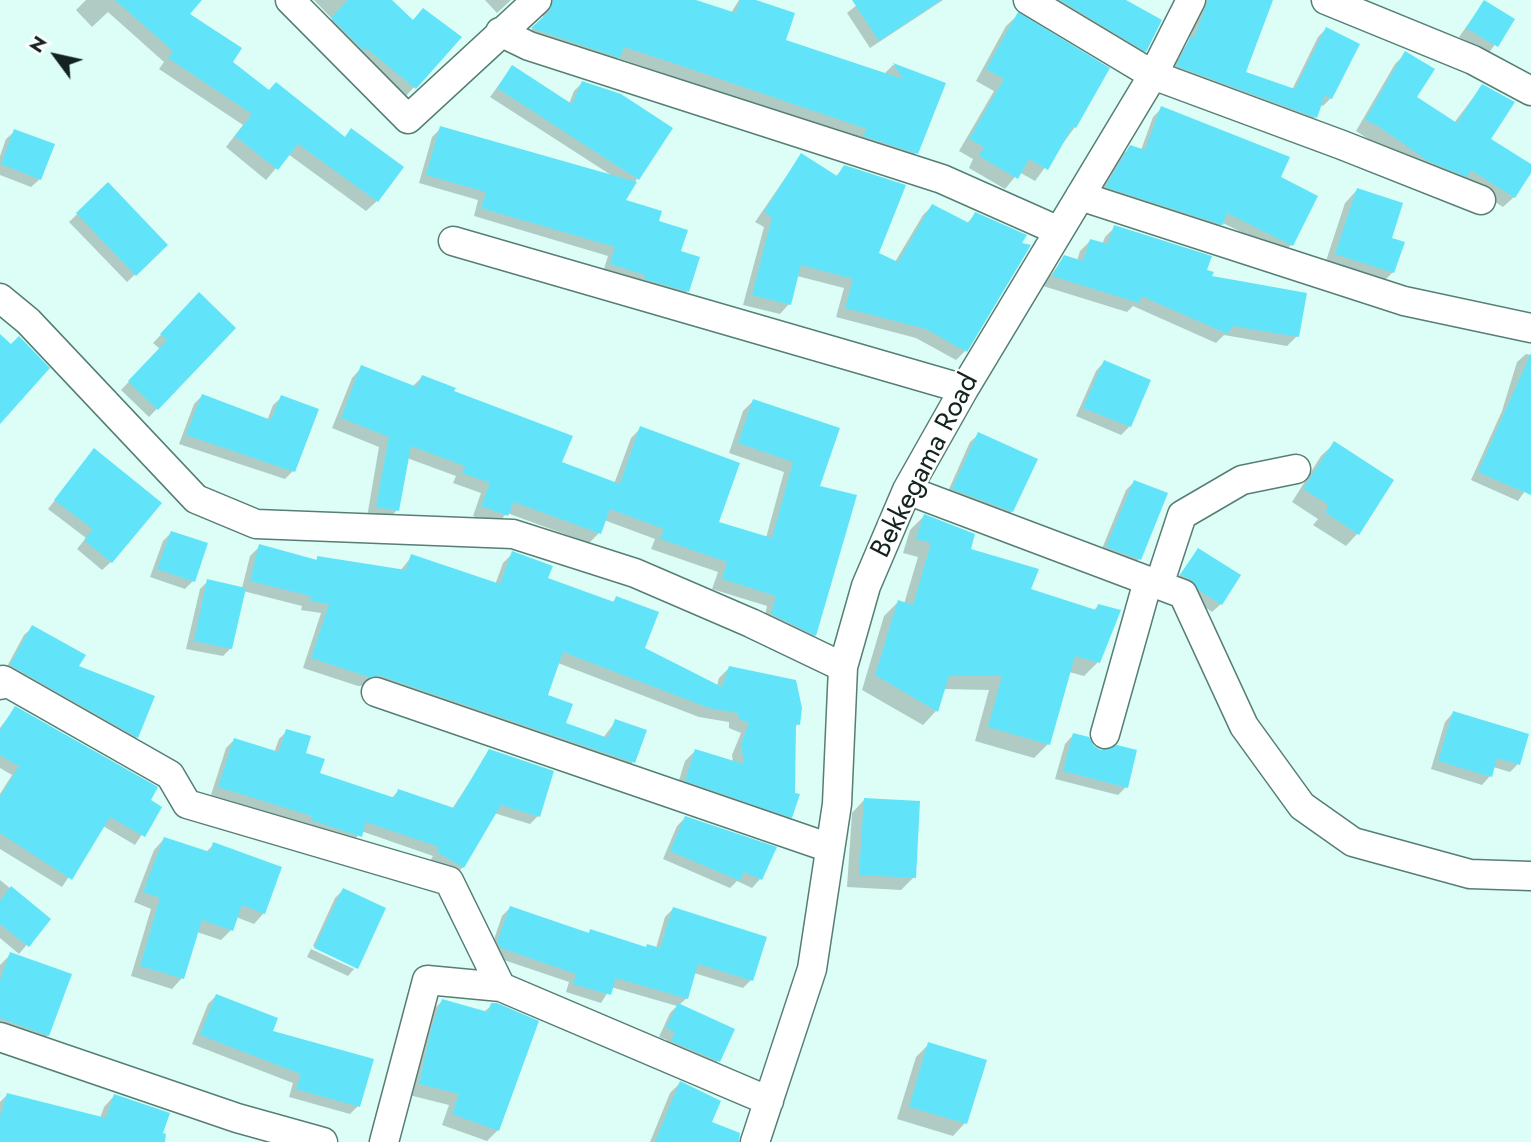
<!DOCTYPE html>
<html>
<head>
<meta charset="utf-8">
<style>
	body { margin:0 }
	#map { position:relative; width:1531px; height:1142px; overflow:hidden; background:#dcfef6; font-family:Jost,sans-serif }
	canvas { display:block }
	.north { position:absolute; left:21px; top:21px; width:70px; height:70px; -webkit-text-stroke:5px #fff; paint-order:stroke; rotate:303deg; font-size:19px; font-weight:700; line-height:28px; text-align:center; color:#13231f }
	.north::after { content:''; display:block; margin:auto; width:24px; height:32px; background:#13231f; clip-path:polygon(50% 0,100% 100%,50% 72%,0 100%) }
</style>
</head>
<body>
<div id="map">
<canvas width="1531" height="1142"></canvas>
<div class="north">N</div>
</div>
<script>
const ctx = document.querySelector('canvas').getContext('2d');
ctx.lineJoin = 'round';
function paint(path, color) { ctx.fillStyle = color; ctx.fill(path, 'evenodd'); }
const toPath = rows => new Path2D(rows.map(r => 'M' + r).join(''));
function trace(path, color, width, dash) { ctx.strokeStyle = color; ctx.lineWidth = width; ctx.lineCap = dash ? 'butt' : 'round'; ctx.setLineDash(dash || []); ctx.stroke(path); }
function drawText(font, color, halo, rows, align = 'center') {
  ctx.font = font + ' Jost,sans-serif'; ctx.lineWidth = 5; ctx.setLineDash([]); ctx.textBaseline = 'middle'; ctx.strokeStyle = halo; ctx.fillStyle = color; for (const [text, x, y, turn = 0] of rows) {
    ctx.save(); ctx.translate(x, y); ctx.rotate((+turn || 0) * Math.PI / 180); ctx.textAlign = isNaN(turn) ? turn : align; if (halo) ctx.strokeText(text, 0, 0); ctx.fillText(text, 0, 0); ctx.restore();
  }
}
const shadow = toPath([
	[86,0,200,0,187,15,230,62,377,201,366,211,288,154,266,180,226,147,243,125,159,69,164,62,108,12,92,27,76,10],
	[314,0,389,0,412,22,459,37,406,96,324,27,332,19],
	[485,0,511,0,497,13],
	[546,0,691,0,731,13,739,0,751,0,784,41,884,74,893,65,943,84,916,153,906,163,859,139,618,58,609,67,523,39,543,17,542,4],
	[863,0,943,0,870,48,847,13],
	[1039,0,1123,0,1145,51,1137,59],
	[1204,0,1271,0,1243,73,1292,90,1318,37,1326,29,1331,98,1323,106,1320,105,1315,117,1307,125,1169,74,1188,42],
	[1484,2,1513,20,1488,54,1459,37],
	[1018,15,1075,127,1035,181,1019,172,1005,189,969,168,973,159,959,151,994,91,976,81,1006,26],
	[1406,53,1415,98,1454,123,1482,86,1489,140,1531,166,1514,197,1503,207,1461,180,1417,171,1356,131,1395,64],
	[512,67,569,104,574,91,582,83,637,179,623,201,657,223,679,252,687,291,679,299,603,272,608,256,474,216,478,200,419,183,432,137,441,128,611,175,490,97],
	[1161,109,1316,197,1291,245,1283,253,1223,223,1213,232,1098,195,1122,155,1131,147,1141,150,1153,117],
	[15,131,40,179,31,187,0,175,0,156,6,139],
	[801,155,835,177,845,167,877,254,895,262,923,215,932,206,966,224,976,214,965,351,956,360,916,338,836,317,844,288,797,276,789,304,780,314,743,305,764,227,755,222],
	[108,184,166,245,127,282,69,222],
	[1357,190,1390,239,1393,272,1380,285,1324,267,1345,203],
	[1115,227,1205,271,1209,278,1297,336,1287,346,1224,335,1216,343,1133,306,1127,312,1043,286,1064,257,1077,261,1080,251,1090,241,1102,245,1105,237],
	[199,295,234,328,149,417,121,390,160,349,153,343],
	[1526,354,1531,355,1531,482,1518,501,1471,480,1502,411,1517,362],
	[1104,362,1130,426,1121,435,1076,416,1096,371],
	[362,367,412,387,422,377,452,392,560,463,614,484,631,438,641,428,717,524,766,538,784,472,729,453,743,411,753,401,818,487,815,635,805,645,763,625,767,606,712,589,718,572,651,549,655,539,604,520,599,533,589,543,507,513,496,525,473,516,481,493,453,483,456,476,407,458,397,510,387,521,367,517,379,447,332,428,352,378],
	[202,396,267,421,273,405,282,397,293,471,285,479,179,444,194,404],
	[979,434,1012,511,1004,520,945,498,970,442],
	[1334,444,1358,533,1346,546,1313,525,1318,519,1292,502,1321,456],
	[94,451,111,562,102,570,77,549,86,538,48,509],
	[1134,482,1139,559,1131,568,1099,556,1126,490],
	[924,516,1029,590,1093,611,1098,606,1098,662,1084,676,1069,672,1048,744,1034,758,975,741,989,690,943,689,936,711,923,725,862,690,884,616,898,602,904,604,918,557,903,553,910,530],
	[171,533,193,581,185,589,150,577,163,541],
	[260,546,315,561,318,558,400,571,412,556,495,585,503,563,513,553,546,579,612,603,616,598,643,649,717,686,719,678,729,668,798,724,794,728,791,817,781,826,676,790,685,761,695,751,733,763,732,755,741,733,729,728,729,722,699,717,558,663,545,696,564,724,603,738,616,721,633,762,623,772,371,685,358,686,303,668,321,613,301,610,302,606,243,591,231,648,223,656,186,649,200,589,208,581,242,588,250,556],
	[1198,550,1221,604,1212,612,1173,584],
	[33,627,137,737,129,745,3,674,24,635],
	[15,708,160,807,135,845,103,826,62,887,0,849,0,794,12,775,0,768,0,728],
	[1453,713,1518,764,1510,772,1493,767,1490,776,1482,785,1431,769,1445,722],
	[287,731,318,774,391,799,398,791,452,809,490,751,538,816,530,824,494,813,463,867,455,875,430,861,433,856,361,831,352,844,304,828,305,824,211,795,226,748,234,740,274,753,279,739],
	[1073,735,1126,787,1118,795,1055,779,1065,744],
	[864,800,914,877,901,890,847,887,852,813],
	[685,818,774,848,760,879,752,888,737,881,730,888,663,859,677,826],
	[164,839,205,853,214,844,264,913,254,924,236,917,231,930,221,940,197,932,182,978,172,989,131,976,151,909,134,902,154,850],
	[0,880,48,919,19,954,0,938],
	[343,890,356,968,355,968,355,966,313,946,335,898],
	[510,908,587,934,591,931,645,948,656,948,665,917,673,909,751,980,743,988,694,973,687,998,679,1005,718,1061,710,1069,663,1049,667,1040,659,1037,670,1013,677,1006,611,987,601,1003,566,992,569,982,492,956,490,951,502,916],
	[311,949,354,969,348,976,307,957],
	[11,954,48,1035,37,1046,0,1032,0,965],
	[216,996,271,1032,358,1106,350,1114,289,1097,293,1083,192,1044,208,1004],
	[442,1001,484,1012,492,1005,498,1130,487,1141,442,1125,449,1105,409,1095,431,1012],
	[929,1044,965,1123,953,1136,897,1119,916,1057],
	[680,1083,701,1142,650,1142,670,1093],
	[7,1095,100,1118,104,1107,114,1096,158,1142,0,1142,0,1102]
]);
const building = toPath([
	[115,0,202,0,190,14,242,48,233,62,269,90,276,82,345,137,351,128,404,167,378,202,298,144,278,170,235,136,252,114,168,58,173,51],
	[348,0,392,0,413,20,423,8,462,37,416,89,366,48,364,51,331,18],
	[553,0,696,0,736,13,740,0,756,0,795,13,786,40,903,79,893,63,946,83,918,154,863,136,867,129,673,63,624,47,620,58,531,28,549,12],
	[852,0,941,0,879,41],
	[1060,0,1126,0,1162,20,1146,52],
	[1208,0,1273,0,1246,72,1295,89,1326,27,1360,44,1332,99,1325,95,1317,118,1176,66,1191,36,1194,38],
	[1484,0,1515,19,1498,47,1466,28],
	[1018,12,1110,68,1076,128,1073,126,1048,170,1029,159,1018,179,979,156,984,147,969,139,1004,79,986,69],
	[1405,51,1435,69,1417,97,1457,123,1482,84,1515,102,1491,139,1531,164,1531,173,1515,198,1471,170,1467,177,1428,161,1378,126,1365,120],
	[512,65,572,104,582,81,621,94,673,128,639,180,497,88],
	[1161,106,1290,157,1281,177,1318,196,1293,246,1227,213,1223,225,1105,187,1130,145,1145,150],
	[440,126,637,182,626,200,662,211,659,221,688,230,681,251,700,257,689,292,644,279,645,275,610,264,615,247,481,208,486,192,426,175],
	[14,129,55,144,41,180,1,164],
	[801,153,837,176,844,165,906,185,879,253,898,262,932,204,969,223,975,212,1027,235,1022,243,1031,245,967,352,926,329,845,308,853,279,801,265,791,305,752,295,772,217,764,212],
	[108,182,168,245,136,276,76,213],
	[1357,188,1403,203,1392,238,1405,242,1394,273,1335,254],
	[1114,225,1212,256,1207,270,1214,272,1212,276,1307,293,1299,337,1232,326,1228,334,1141,296,1139,303,1052,276,1064,255,1083,261,1090,239,1108,244],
	[199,292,236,328,158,410,128,381,167,340,160,334],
	[0,334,11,344,19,336,50,368,0,424],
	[1531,353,1531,495,1478,472],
	[1104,360,1151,380,1131,427,1083,408],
	[361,365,417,387,422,375,456,388,454,391,573,436,562,462,620,484,640,426,740,463,719,522,772,538,793,462,738,443,753,399,840,428,820,486,857,495,816,636,771,614,776,596,722,579,727,562,660,539,664,529,610,509,601,534,514,502,508,516,481,506,490,483,462,473,465,466,411,446,399,511,376,507,389,437,341,418],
	[202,394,271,420,281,395,319,409,295,472,186,435],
	[978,432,1038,459,1013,512,952,489],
	[1334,441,1394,480,1359,535,1325,512,1329,505,1303,489],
	[94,448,162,503,112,563,84,540,93,529,54,500],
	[1134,480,1168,493,1141,560,1106,547],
	[924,514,975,534,971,549,1039,569,1031,589,1096,610,1098,604,1121,610,1100,663,1075,656,1050,745,988,727,1002,676,949,676,938,712,875,675,898,600,913,605,931,543,916,539],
	[171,531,208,543,195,582,157,569],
	[259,544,317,560,317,556,406,570,411,554,500,584,512,551,553,566,548,578,614,602,616,596,659,612,645,648,722,687,729,666,796,680,802,708,800,725,796,724,795,793,800,794,792,818,685,781,695,749,744,764,741,744,749,723,739,719,738,713,709,708,563,652,548,695,573,704,566,723,608,738,615,719,647,730,635,763,381,676,369,677,311,658,329,604,310,601,311,596,250,581],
	[1198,548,1241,575,1222,605,1200,591,1190,579,1180,575],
	[207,579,246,588,232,649,194,641],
	[32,625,86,655,79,666,155,696,138,738,10,665],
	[15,706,158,787,151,800,162,807,145,837,110,817,72,880,0,833,0,797,19,766,0,755,0,730],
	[1453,711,1529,734,1520,765,1497,758,1492,777,1438,761],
	[286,729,311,736,306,753,325,759,320,773,395,798,398,789,454,808,489,749,554,771,540,817,501,805,464,868,437,852,439,847,366,822,362,837,311,820,312,816,218,787,234,738,279,752],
	[1073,733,1089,737,1094,746,1101,750,1117,745,1137,750,1128,788,1063,771],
	[864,798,920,801,916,878,859,875],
	[685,816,777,847,762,880,744,872,740,881,670,851],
	[164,837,210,852,213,842,282,867,265,914,242,905,233,931,202,920,184,979,140,966,160,898,143,892],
	[11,886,51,919,29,947,0,924,0,901],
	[343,888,386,908,358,969,314,948],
	[510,906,589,933,590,929,646,947,647,944,660,948,673,907,767,937,753,981,698,964,688,999,616,978,611,995,573,984,576,974,501,948,497,942],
	[10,952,72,974,49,1036,0,1018,0,980],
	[216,994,278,1018,273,1031,374,1059,360,1107,296,1089,301,1074,200,1035],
	[442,999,488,1012,491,1003,497,1003,539,1021,499,1131,452,1114,459,1094,419,1084,432,1026],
	[678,1003,735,1029,720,1062,671,1041,675,1032,666,1028],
	[928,1042,987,1060,967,1124,909,1107],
	[680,1081,721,1101,712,1122,740,1133,739,1142,655,1142],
	[7,1093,106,1118,114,1094,170,1113,163,1133,166,1134,165,1142,0,1142,0,1117]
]);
const street = toPath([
	[290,0,408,119,537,0],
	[1028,0,1153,75,1342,145,1481,200],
	[1326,0,1473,60,1531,91],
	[500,32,529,46,942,179,1059,231],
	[1080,196,1404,301,1531,328],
	[453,241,964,389],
	[0,298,28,321,196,499,256,524,513,534,635,573,751,623,843,667],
	[907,490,1183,594,1244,726,1302,806,1353,842,1470,874,1531,876],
	[1159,585,1182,515,1242,480,1296,469],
	[0,685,3,680,170,775,187,804,449,881,501,987,769,1101],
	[376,692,830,848],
	[1105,734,1148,581],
	[0,1037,237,1118,323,1142],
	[384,1142,427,980,501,987],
	[755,1142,812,969,837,804,843,667,866,586,907,490,964,389,1153,75,1191,0]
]);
const streetNames = [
	["Bekkegama Road",926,466,-63]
];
paint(shadow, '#0003');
paint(building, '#61e4f9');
trace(street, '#567e75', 31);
trace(street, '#fff', 28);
drawText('28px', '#13231f', '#fff', streetNames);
</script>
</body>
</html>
